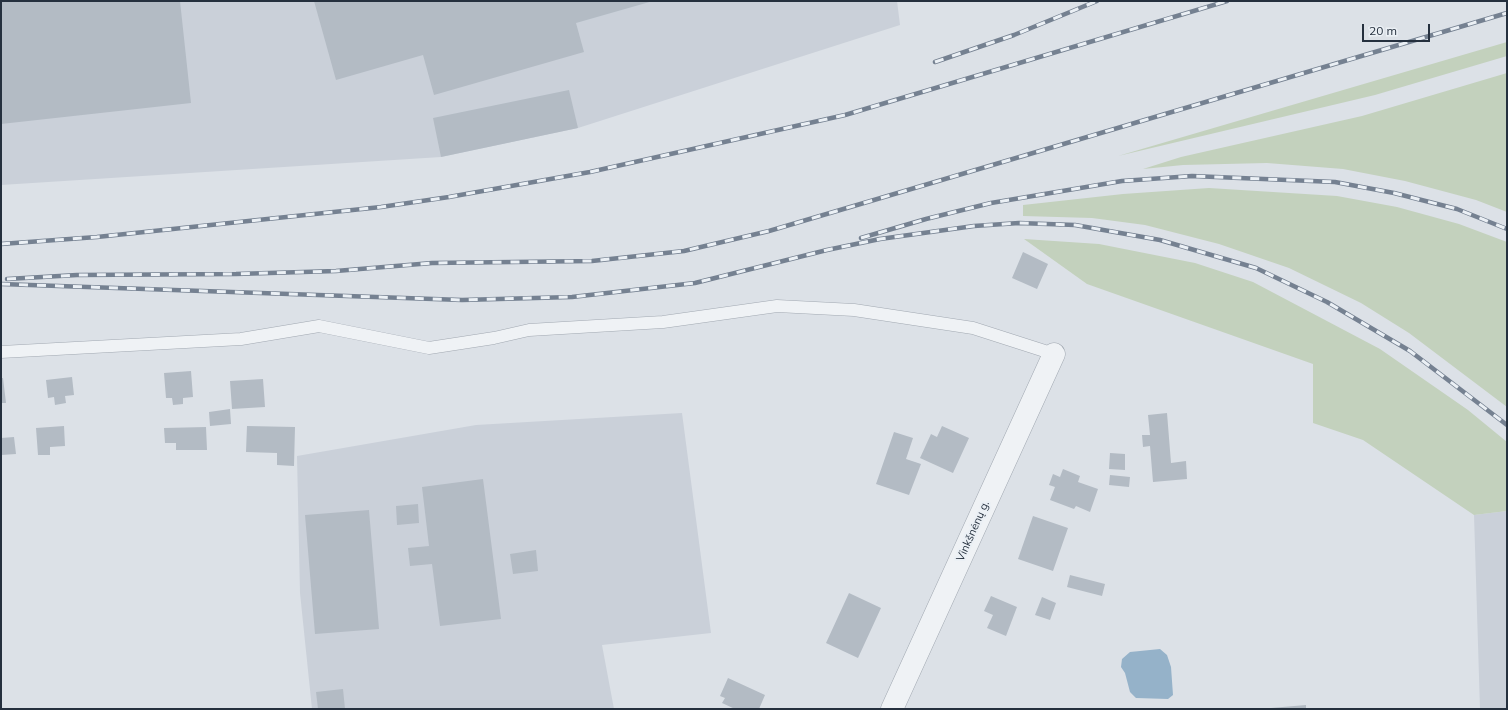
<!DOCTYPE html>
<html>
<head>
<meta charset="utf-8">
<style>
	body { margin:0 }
	#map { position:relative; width:1508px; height:710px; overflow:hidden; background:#dce1e7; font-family:Mulish,sans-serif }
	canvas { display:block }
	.frame { position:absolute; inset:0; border:2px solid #25303e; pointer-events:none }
	.scale { position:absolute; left:1362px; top:24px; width:68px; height:18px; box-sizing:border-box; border:2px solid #25303e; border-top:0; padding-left:5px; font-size:12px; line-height:14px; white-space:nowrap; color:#25303e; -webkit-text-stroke:3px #ebf0f5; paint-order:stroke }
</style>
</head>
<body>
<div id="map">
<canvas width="1508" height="710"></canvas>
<div class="frame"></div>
<div class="scale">20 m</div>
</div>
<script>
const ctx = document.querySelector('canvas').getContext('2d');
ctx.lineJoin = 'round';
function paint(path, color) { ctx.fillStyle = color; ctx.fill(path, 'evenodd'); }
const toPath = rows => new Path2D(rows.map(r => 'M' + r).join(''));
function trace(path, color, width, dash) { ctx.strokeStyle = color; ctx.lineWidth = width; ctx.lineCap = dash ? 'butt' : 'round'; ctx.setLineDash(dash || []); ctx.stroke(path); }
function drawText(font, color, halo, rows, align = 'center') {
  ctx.font = font + ' Mulish,sans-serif'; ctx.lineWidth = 4; ctx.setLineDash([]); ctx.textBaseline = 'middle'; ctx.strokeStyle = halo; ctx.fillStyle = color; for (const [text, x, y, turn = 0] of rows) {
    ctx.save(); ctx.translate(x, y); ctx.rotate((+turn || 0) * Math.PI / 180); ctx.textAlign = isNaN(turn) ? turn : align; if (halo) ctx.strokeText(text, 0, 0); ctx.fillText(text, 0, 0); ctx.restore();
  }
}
const built = toPath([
	[1,1,897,1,900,25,578,128,441,157,1,185],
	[682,413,711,633,602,645,614,709,312,709,300,593,297,456,476,425],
	[1507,511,1507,709,1480,709,1474,515]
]);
const green = toPath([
	[1507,42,1507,56,1375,95,1118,156],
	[1507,73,1507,212,1476,200,1405,181,1343,169,1267,163,1183,165,1143,169,1181,157,1362,116],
	[1209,188,1337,196,1397,207,1459,224,1507,242,1507,407,1409,333,1361,303,1289,268,1219,244,1145,225,1092,218,1023,216,1023,205,1123,194],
	[1024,239,1099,244,1195,263,1253,282,1380,349,1468,410,1507,442,1507,511,1474,515,1363,440,1313,423,1313,364,1087,284]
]);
const water = toPath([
	[1160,649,1167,655,1171,667,1173,695,1168,699,1136,698,1130,692,1125,673,1121,667,1122,659,1130,652]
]);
const building = toPath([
	[1,1,180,1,191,103,1,124],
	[314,1,653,1,576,23,584,52,434,95,423,55,336,80],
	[569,90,578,128,441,157,433,118],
	[1023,252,1048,264,1037,289,1012,278],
	[191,371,193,397,183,398,183,404,173,405,172,398,166,398,164,373],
	[72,377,74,395,65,396,66,403,55,405,54,397,48,398,46,380],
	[1,378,3,378,6,403,1,403],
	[263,379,265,407,232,409,230,381],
	[230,409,231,424,210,426,209,412],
	[1167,413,1171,463,1186,461,1187,479,1153,482,1150,446,1143,447,1142,435,1150,435,1148,415],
	[64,426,65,446,50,447,50,455,38,455,36,428],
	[247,426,295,427,294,466,277,465,277,453,246,452],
	[942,426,969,438,953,473,920,458,931,434,937,437],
	[206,427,207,450,176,450,176,443,165,443,164,428],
	[894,432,913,438,906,459,921,464,909,495,876,484],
	[14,437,16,454,1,455,1,438],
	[1110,453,1125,454,1125,470,1109,469],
	[1063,469,1080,476,1078,482,1098,489,1090,512,1076,506,1074,509,1050,500,1055,487,1049,485,1053,474,1060,477],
	[1110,475,1130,477,1129,487,1109,485],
	[483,479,501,619,440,626,432,564,410,566,408,548,429,546,422,487],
	[418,504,419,523,397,525,396,506],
	[369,510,379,629,315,634,305,515],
	[1033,516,1068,528,1053,571,1018,559],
	[536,550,538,571,513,574,510,554],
	[1070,575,1105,584,1102,596,1067,587],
	[849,593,881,608,858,658,826,643],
	[991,596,1017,607,1006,636,987,628,993,615,984,611],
	[1042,597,1056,603,1050,620,1035,615],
	[728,678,765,695,759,709,735,709,722,703,725,698,720,696],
	[343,689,345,709,318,709,316,692],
	[1306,705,1306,709,1271,709,1271,708]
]);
const lane = toPath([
	[1,352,241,339,319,326,429,348,494,338,529,330,663,322,777,306,854,310,973,328,1054,354]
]);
const street = toPath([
	[892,709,1054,354]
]);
const rail = toPath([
	[935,62,1014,35,1097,1],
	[861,238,926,219,991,203,1122,181,1192,176,1335,182,1394,193,1457,209,1507,229],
	[1,244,97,237,381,207,449,197,590,172,845,115,1227,1],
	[7,279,77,275,236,274,336,271,432,263,592,261,684,251,769,231,1507,13],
	[1,284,462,300,572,297,695,283,827,250,880,239,974,226,1019,223,1075,225,1160,240,1256,268,1327,302,1410,351,1507,425]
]);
const streetNames = [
	["Vinkšnėnų g.",973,531,-66]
];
paint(built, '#cad0d9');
paint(green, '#c3d1bd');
paint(water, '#95b2c9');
paint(building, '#b3bbc4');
trace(lane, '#a1a8b1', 13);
trace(street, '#a1a8b1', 23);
trace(lane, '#eff2f5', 12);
trace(street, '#eff2f5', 22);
trace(rail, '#758191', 4.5);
trace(rail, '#ebf0f5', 3, [9]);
drawText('11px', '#25303e', '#ebf0f5', streetNames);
</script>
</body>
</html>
